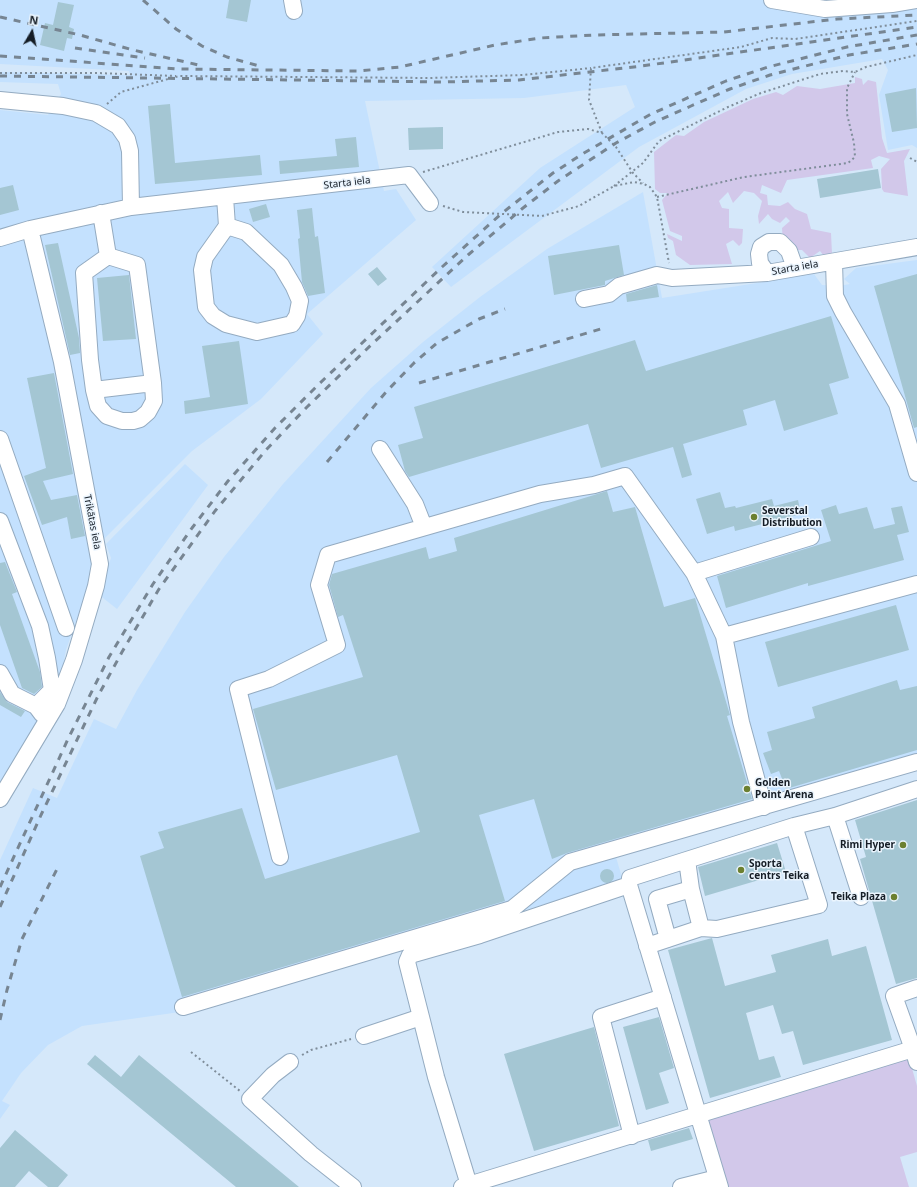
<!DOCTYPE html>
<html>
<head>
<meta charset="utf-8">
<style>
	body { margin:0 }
	#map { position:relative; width:917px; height:1187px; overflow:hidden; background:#d5e8fa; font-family:"Noto Sans",sans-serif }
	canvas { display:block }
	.north { position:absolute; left:12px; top:12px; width:40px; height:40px; -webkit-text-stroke:3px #eaf4fd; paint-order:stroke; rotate:9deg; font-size:11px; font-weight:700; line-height:16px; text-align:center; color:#151d26 }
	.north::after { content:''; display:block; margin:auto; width:14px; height:18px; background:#151d26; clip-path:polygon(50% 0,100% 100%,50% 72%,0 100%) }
</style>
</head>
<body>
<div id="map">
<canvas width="917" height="1187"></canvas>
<div class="north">N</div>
</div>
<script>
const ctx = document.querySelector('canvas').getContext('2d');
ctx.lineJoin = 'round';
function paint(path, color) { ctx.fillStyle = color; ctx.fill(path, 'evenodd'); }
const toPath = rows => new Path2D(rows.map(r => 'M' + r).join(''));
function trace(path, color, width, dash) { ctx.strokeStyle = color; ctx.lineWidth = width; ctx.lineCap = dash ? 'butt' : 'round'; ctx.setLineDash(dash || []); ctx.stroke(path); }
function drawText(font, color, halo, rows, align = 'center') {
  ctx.font = font + ' "Noto Sans",sans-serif'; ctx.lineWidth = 3; ctx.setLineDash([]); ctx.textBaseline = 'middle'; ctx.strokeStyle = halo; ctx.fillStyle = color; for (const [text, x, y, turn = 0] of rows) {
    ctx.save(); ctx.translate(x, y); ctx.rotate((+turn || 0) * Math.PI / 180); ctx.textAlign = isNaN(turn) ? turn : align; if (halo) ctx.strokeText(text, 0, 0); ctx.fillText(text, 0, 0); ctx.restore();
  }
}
const built = toPath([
	[0,0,917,0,917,148,912,145,888,150,879,95,888,70,882,59,792,74,746,89,639,147,451,287,432,267,540,168,635,107,626,85,524,98,365,101,384,191,396,189,416,220,307,314,323,334,261,399,192,451,105,538,66,650,59,687,0,786,0,110,48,115,61,94,58,84,0,82,0,72,130,75,129,71,0,64],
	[643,192,662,298,814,274,822,285,839,286,850,284,844,279,856,268,917,260,917,767,616,857,623,881,180,1012,82,1026,48,1045,21,1073,2,1101,10,1105,0,1119,0,860,33,788,57,798,94,719,116,729,137,690,185,612,224,557,283,484,371,388,423,342,480,297,547,249],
	[185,464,208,485,117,609,98,594,111,558,106,544]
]);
const green = toPath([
	[855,77,862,79,863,85,868,80,876,82,882,138,887,153,910,149,904,161,908,196,884,192,882,189,881,169,890,159,879,156,871,160,873,168,787,180,781,193,762,185,760,193,767,195,768,205,780,206,788,202,795,209,807,214,811,229,831,233,832,254,824,256,820,251,810,258,802,250,793,250,783,243,782,228,790,221,786,217,780,223,772,219,768,214,759,224,758,216,762,201,754,193,744,191,733,203,728,192,719,201,722,208,729,209,729,228,743,229,742,243,739,246,733,240,726,244,732,264,690,265,676,255,673,241,668,238,667,234,682,241,682,236,670,231,662,200,668,193,660,193,655,189,654,152,676,135,684,136,704,122,753,99,776,92,783,95,797,86,820,89,855,83],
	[909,1058,917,1086,917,1152,900,1157,909,1187,728,1187,708,1119]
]);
const building = toPath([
	[229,0,251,0,247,22,226,18],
	[58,2,74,5,69,27,74,29,72,39,67,38,64,51,40,45,45,23,53,25],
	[916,88,917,128,892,132,885,94],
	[170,104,175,163,260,155,262,175,155,184,148,106],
	[443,127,443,149,409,150,408,128],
	[356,137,359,167,280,174,279,161,337,156,335,139],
	[878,169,881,188,820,198,817,179],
	[13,185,19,210,0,215,0,188],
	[266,204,270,217,253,222,249,209],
	[312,208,315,237,318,236,325,293,308,296,302,282,298,239,300,238,297,210],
	[58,243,79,338,80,353,70,355,45,245],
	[619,245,624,275,605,281,605,285,554,295,548,256],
	[377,267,387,279,378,286,368,274],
	[917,274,917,427,914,428,874,286],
	[129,275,136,339,103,341,97,278],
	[657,285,659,297,627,302,626,294],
	[831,316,849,378,829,384,838,414,784,431,775,400,743,410,747,425,683,444,692,475,682,478,673,447,601,468,588,424,409,477,405,471,398,445,423,438,414,407,635,340,646,371],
	[239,341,248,404,185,414,184,401,210,397,202,346],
	[54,373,73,474,43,481,51,500,77,495,85,536,71,539,67,517,42,525,24,476,46,468,27,378],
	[607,491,613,512,635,507,664,607,695,598,730,715,727,716,752,799,567,853,552,859,534,799,479,815,505,901,182,997,140,856,164,848,158,832,242,808,265,879,420,832,397,755,276,790,253,709,363,677,343,615,338,617,329,585,332,574,426,547,429,559,457,551,454,538],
	[720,492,725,508,735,506,736,508,772,499,774,506,798,500,801,514,735,531,734,526,707,534,696,499],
	[836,505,839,514,867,507,874,529,895,524,891,508,902,506,909,532,897,535,904,560,808,586,808,583,726,608,717,576,831,541,821,510],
	[5,562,17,592,12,594,40,672,42,687,34,694,22,688,0,625,0,563],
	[896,605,909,650,778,687,765,642],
	[897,680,900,690,917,686,917,750,786,789,779,771,771,774,763,753,772,750,767,732,815,718,812,707],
	[0,692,7,702,25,711,21,717,0,705],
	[917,800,917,978,896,984,860,859,866,857,855,820],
	[777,843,786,872,705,896,698,867],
	'600 876a7 7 0 1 1 14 0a7 7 0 1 1-14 0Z',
	[712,938,725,986,776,972,771,955,828,939,832,956,866,946,892,1040,803,1065,793,1031,782,1034,773,1005,746,1013,759,1060,774,1056,781,1077,710,1098,668,950],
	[659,1017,674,1068,659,1073,669,1103,646,1110,623,1027],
	[594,1027,619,1126,534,1151,504,1054],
	[95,1055,121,1077,139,1055,299,1187,236,1187,87,1064],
	[689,1128,693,1139,651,1151,648,1140],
	[15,1130,68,1175,58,1187,48,1187,29,1171,15,1187,0,1187,0,1148]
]);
const path = toPath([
	[0,73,97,73,176,76],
	[107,104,121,92,179,76,429,78,523,75,591,68],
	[602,133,589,100,591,68,741,47,772,38,795,39,917,21],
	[910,158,917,162],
	[423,172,558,132,588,129,602,133,616,147,633,173,643,183],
	[614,186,643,163,659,141,728,107,761,93,820,74,843,71,855,72,866,67,917,55],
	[657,197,744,177,848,163,855,157,854,143,847,114,847,88,855,72],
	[443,206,463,212,542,216,579,206,614,186,634,182,644,184,650,187,657,197,669,263],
	[191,1052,240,1091],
	[302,1055,311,1050,351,1039]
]);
const minor = toPath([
	[292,0,294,11],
	[772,0,825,9,892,4,917,0],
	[0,100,63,106,96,113,118,126,127,139,130,151,131,207],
	[225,197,227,226,205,257,202,270,206,307,213,316,226,324,257,332,292,324,297,316,300,301,294,287,281,265,246,232,227,226],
	[101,213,108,256,84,273,90,360,94,390,153,383,137,265,108,256],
	[0,238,30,229,131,207,409,175,430,203],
	[834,262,835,296,843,312,897,404,917,473],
	[767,273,760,263,759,254,761,247,769,242,780,242,789,251,795,268],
	[584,299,609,294,619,286,657,275,672,278,767,273,917,247],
	[94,390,98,406,107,416,122,421,133,421,140,419,148,412,154,401,153,383],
	[0,439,66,628],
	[380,449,415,504,424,527],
	[0,521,40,626,47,658,52,690,36,706],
	[694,573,811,537],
	[724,636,917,584],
	[0,673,12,694,36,706,42,714],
	[0,799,57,704,74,660,96,586,100,564,62,362,30,229],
	[835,816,861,897],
	[280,857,238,689,269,679,337,645,319,585,328,555,540,494,594,485,625,476,694,573,724,636,741,722,764,807],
	[687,860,691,889,701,928],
	[668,939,657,899,691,889],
	[647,946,701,928,717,929,819,905,794,826],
	[183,1007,512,909,570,862,917,762],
	[364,1036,421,1017],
	[913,1049,894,996,917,988],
	[290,1062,273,1075,250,1099,311,1154,353,1187],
	[632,1136,601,1017,663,997],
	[469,1185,436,1077,421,1017,407,962,410,955,480,935,629,885],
	[462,1187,913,1049,917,1062],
	[681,1187,717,1178],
	[720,1187,629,885,630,878,794,826,835,816,917,789]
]);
const rail = toPath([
	[143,0,176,29,202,46,227,57,263,67],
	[0,17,80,35,133,50,203,66],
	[75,48,145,58],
	[0,56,178,69,359,71,400,67,495,45,540,38,595,35,724,32,837,19,917,15],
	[0,76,441,82,519,80,642,66,917,27],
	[419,383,604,328],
	[327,462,386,392,414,363,437,343,479,319,505,309],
	[0,887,68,739,109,657,153,584,192,528,228,481,275,428,320,383,442,267,501,214,553,173,584,153,651,114,726,81,768,67,847,47,917,35],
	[0,907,41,815,98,696,122,652,159,589,215,511,266,450,307,407,371,345,468,255,523,208,558,181,616,143,655,122,691,106,730,89,770,75,849,55,917,44],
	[0,1020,7,990,22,939,59,865]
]);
const markers = [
	[754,517,4,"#6c8030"],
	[747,789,4,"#6c8030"],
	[903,845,4,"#6c8030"],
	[741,870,4,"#6c8030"],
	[894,897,4,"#6c8030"]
];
const streetNames = [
	["Starta iela",347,183,-7],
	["Starta iela",795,268,-10],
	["Trikātas iela",92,522,79]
];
const poiNames = [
	["Severstal",762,511],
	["Distribution",762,523],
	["Golden",755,783],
	["Point Arena",755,795],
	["Rimi Hyper",895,845,"right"],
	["Sporta",749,864],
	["centrs Teika",749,876],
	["Teika Plaza",886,897,"right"]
];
paint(built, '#c4e1fe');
paint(green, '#d2c8ea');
paint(building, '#a4c6d3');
trace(minor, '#94abc1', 18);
trace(path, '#7f8d9a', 2, [2, 3]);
trace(minor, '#fff', 16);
trace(rail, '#778592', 3, [7, 7]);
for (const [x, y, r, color] of markers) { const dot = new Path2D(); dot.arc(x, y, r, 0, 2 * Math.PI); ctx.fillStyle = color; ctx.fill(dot); trace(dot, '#eaf4fd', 1.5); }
drawText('10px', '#151d26', '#eaf4fd', streetNames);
drawText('bold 10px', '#151d26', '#eaf4fd', poiNames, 'left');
</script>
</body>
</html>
